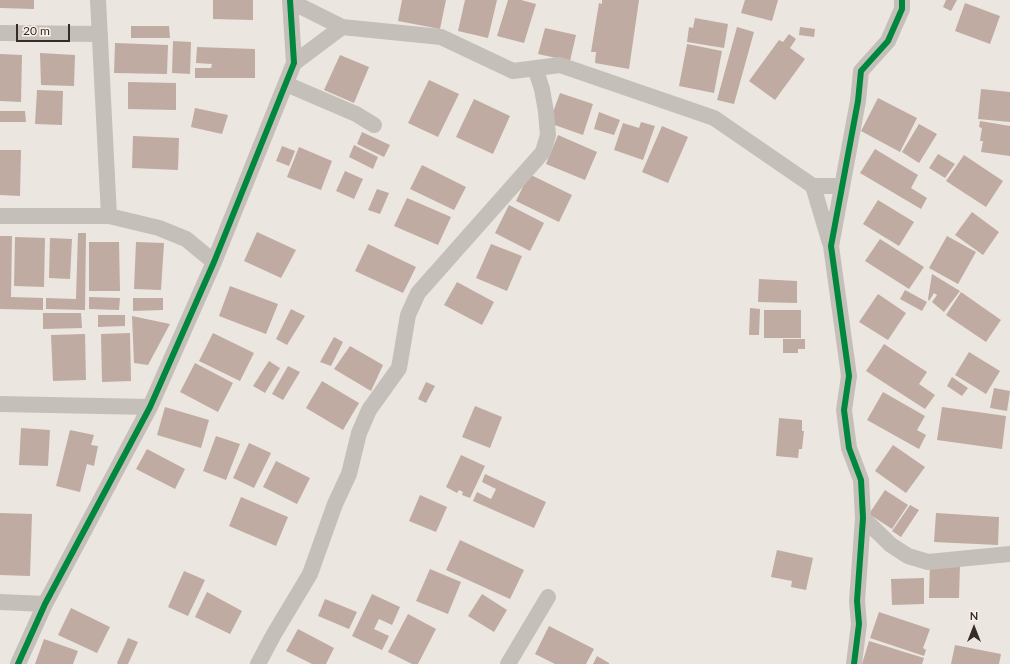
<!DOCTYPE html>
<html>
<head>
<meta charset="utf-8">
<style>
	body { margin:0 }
	#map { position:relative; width:1010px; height:664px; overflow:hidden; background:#ece6e0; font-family:Lato,sans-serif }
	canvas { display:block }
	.north { position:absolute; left:954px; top:608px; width:40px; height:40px; -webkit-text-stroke:3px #f9f1e7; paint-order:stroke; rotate:0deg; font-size:11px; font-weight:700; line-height:16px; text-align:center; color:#352c27 }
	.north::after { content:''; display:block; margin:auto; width:14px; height:18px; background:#352c27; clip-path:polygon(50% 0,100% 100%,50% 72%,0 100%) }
	.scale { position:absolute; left:16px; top:24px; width:54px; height:18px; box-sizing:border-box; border:2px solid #352c27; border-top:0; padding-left:5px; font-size:12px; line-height:14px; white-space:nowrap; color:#352c27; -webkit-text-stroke:3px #f9f1e7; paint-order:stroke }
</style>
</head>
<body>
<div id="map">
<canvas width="1010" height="664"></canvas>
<div class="north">N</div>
<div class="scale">20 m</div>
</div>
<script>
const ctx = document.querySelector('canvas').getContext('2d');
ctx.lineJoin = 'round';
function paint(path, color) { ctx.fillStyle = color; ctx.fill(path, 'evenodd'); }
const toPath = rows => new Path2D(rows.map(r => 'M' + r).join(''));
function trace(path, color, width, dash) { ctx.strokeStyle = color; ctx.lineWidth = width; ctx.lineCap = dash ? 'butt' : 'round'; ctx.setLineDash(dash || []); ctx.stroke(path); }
const building = toPath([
	[0,0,34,0,34,9,0,8],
	[213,0,253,0,253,20,213,19],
	[402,0,446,0,440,29,398,21],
	[465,0,497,0,488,38,458,31],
	[508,0,521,0,536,4,524,43,497,36],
	[602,0,639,0,629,69,595,63,596,52,591,52,599,3,602,4],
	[745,0,778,0,772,21,741,13],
	[946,0,957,0,951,11,943,7],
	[965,3,1000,16,990,44,955,31],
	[695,18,728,24,724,48,687,42,689,27,693,28],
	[131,26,169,26,170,38,131,38],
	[737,27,754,32,734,104,717,100],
	[800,27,815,29,814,37,799,35],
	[545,28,576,35,570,61,538,54],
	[789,34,796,39,790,48,805,59,775,100,749,81,779,40,783,42],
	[173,41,191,42,190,74,172,73],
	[115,43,168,45,167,74,114,73],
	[687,44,722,51,714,93,679,86],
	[197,47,255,49,255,78,195,78,195,68,211,68,212,64,196,63],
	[40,53,75,55,74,86,41,85],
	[0,54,22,55,21,102,0,101],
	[340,55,369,67,354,103,324,90],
	[429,80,459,94,438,137,408,123],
	[128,82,176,83,176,110,128,109],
	[981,89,1010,92,1010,122,978,119],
	[37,90,63,91,62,125,35,124],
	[560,93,593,104,583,135,549,123],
	[878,98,917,118,900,152,861,131],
	[474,99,510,116,493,154,456,137],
	[195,108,228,115,222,134,191,127],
	[0,111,25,111,26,122,0,122],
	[599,112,620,120,614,135,594,129],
	[980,121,1010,126,1010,156,981,152,983,141,980,141,982,128,979,127],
	[641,122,655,126,643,160,614,150,623,123,639,128],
	[919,124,937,134,919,163,902,152],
	[662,126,688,137,668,183,642,172],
	[362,132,390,145,384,157,357,144],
	[558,135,597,152,585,180,546,164],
	[133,136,179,138,178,170,132,168],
	[354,145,378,157,373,169,349,157],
	[282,146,295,151,289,166,276,161],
	[299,147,332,161,321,190,287,177],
	[875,149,918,175,911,188,927,198,921,209,860,173],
	[0,150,21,150,20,196,0,195],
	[938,154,955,164,945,178,929,168],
	[964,155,1003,181,986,207,946,181],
	[422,165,466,187,454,210,410,189],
	[345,171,363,179,354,199,336,191],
	[529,174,572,195,559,222,516,201],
	[377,189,389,193,380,214,368,210],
	[407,198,451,217,438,245,394,226],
	[878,200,914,222,899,246,863,224],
	[509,205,544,223,530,251,495,233],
	[972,212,999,232,983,255,955,235],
	[257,232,296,250,281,278,244,261],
	[78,233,86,233,85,310,46,309,46,298,76,299],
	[0,236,12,236,11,297,43,298,43,310,0,309],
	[947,236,976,252,958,284,929,268],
	[15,237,45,238,44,287,14,286],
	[50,238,72,239,70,279,49,278],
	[880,239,924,267,909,289,865,261],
	[89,242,119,242,120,291,89,291],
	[136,242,164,243,161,290,134,289],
	[368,244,416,267,403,293,355,271],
	[491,244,522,256,507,291,476,278],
	[932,274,960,291,944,312,932,302,937,295,934,293,929,301,928,299],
	[759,279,797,281,797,303,758,302],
	[457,282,494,302,482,325,444,305],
	[230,286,278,304,266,334,219,316],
	[905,290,927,302,922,311,900,299],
	[961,292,1001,320,986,342,946,315],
	[878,294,906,313,888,340,859,322],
	[89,297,120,298,119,310,89,309],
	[133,298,163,298,163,310,133,311],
	[750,308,760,309,759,335,749,335],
	[291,309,305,316,287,345,276,339],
	[764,310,801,310,801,338,764,338],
	[43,313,81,313,82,328,43,329],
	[98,315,125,315,125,326,98,327],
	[132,316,170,324,148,365,134,363],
	[130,333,131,381,102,382,101,334],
	[213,333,254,353,240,381,199,361],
	[85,334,86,380,53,381,51,335],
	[334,337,343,342,331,366,320,362],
	[783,339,805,339,805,349,798,349,798,353,783,353],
	[884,344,927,372,919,384,935,395,925,409,866,371],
	[350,346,383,365,371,391,334,369],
	[969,352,1000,371,986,394,955,375],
	[269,361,280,368,265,393,253,386],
	[195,363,233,383,218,412,180,392],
	[288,366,300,372,283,400,272,394],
	[952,377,968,388,962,396,947,386],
	[322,381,359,403,343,430,306,408],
	[426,382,435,386,426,403,418,399],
	[994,388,1010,391,1007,411,990,408],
	[883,392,925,416,917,430,926,435,919,449,867,420],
	[475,406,502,417,490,448,462,437],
	[165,407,209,420,201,448,157,435],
	[942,407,1006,416,1002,449,937,440],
	[779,418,802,420,802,431,804,431,802,449,799,449,798,458,776,456],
	[21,428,50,430,48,466,19,465],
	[70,430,94,435,91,445,98,446,94,466,87,464,80,492,56,486],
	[216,436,240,444,226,480,203,471],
	[249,443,271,453,254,488,233,478],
	[893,445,925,467,906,493,875,471],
	[147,449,185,469,175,489,136,469],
	[461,455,485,466,470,498,462,495,463,492,459,490,457,493,446,487],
	[276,461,310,478,297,504,263,487],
	[485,474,546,502,534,528,473,501,477,492,491,499,496,489,482,482],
	[885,490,908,505,892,529,869,514],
	[420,495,447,507,436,532,409,521],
	[241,497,288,517,276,546,229,526],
	[910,505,919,510,901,537,892,531],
	[0,513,32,514,30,576,0,575],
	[936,513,999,517,998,545,934,542],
	[460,540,524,570,510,599,446,570],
	[777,550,813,558,806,590,791,587,792,581,771,577],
	[930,563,960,564,959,598,929,598],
	[430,569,461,582,448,614,416,601],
	[184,571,205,580,188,616,168,607],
	[924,578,924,604,892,605,891,579],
	[207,592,242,611,230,634,195,617],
	[372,594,400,607,392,625,379,619,374,629,389,636,382,650,352,636],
	[482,594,507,610,494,632,468,616],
	[325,599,357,612,349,629,318,616],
	[71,608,110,627,97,653,58,635],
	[879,612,930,629,923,648,926,650,924,656,870,638],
	[408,614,436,629,418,664,412,664,388,652],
	[549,626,594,649,586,664,555,664,535,654],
	[298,629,334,648,326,664,312,664,286,651],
	[128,638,138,642,128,664,118,664,117,663],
	[44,639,78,651,73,664,35,664],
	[869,641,924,658,922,664,862,664],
	[955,645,1001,654,999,664,951,664],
	[597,656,609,663,609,664,593,664]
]);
const street = toPath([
	[98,0,109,216],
	[290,1,342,27,441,37,513,71,560,65,714,118,813,186,841,186],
	[0,33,100,34],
	[294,63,342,27],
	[286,84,356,114,374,125],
	[813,186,830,243],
	[0,216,109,216,159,228,186,239,214,262],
	[0,404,150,407],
	[863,518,891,545,908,556,928,562,1010,554],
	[0,602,45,604],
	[18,664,45,604,150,407,214,262,294,63,290,0],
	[258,664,274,634,310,574,335,504,349,474,359,433,369,410,399,368,408,315,418,293,543,152,548,135,546,112,542,89,535,68],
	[508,664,548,597],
	[854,664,859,624,857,601,863,518,861,480,849,448,844,410,849,376,831,246,858,101,861,71,888,41,902,9,902,0]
]);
const cycleway = toPath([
	[18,664,45,604,150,407,214,262,294,63,290,0],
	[854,664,859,624,857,601,863,518,861,480,849,448,844,410,849,376,831,246,858,101,861,71,888,41,902,9,902,0]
]);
paint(building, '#bfaba2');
trace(street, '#c5bfb9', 16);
trace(cycleway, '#00873e', 6);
</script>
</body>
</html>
